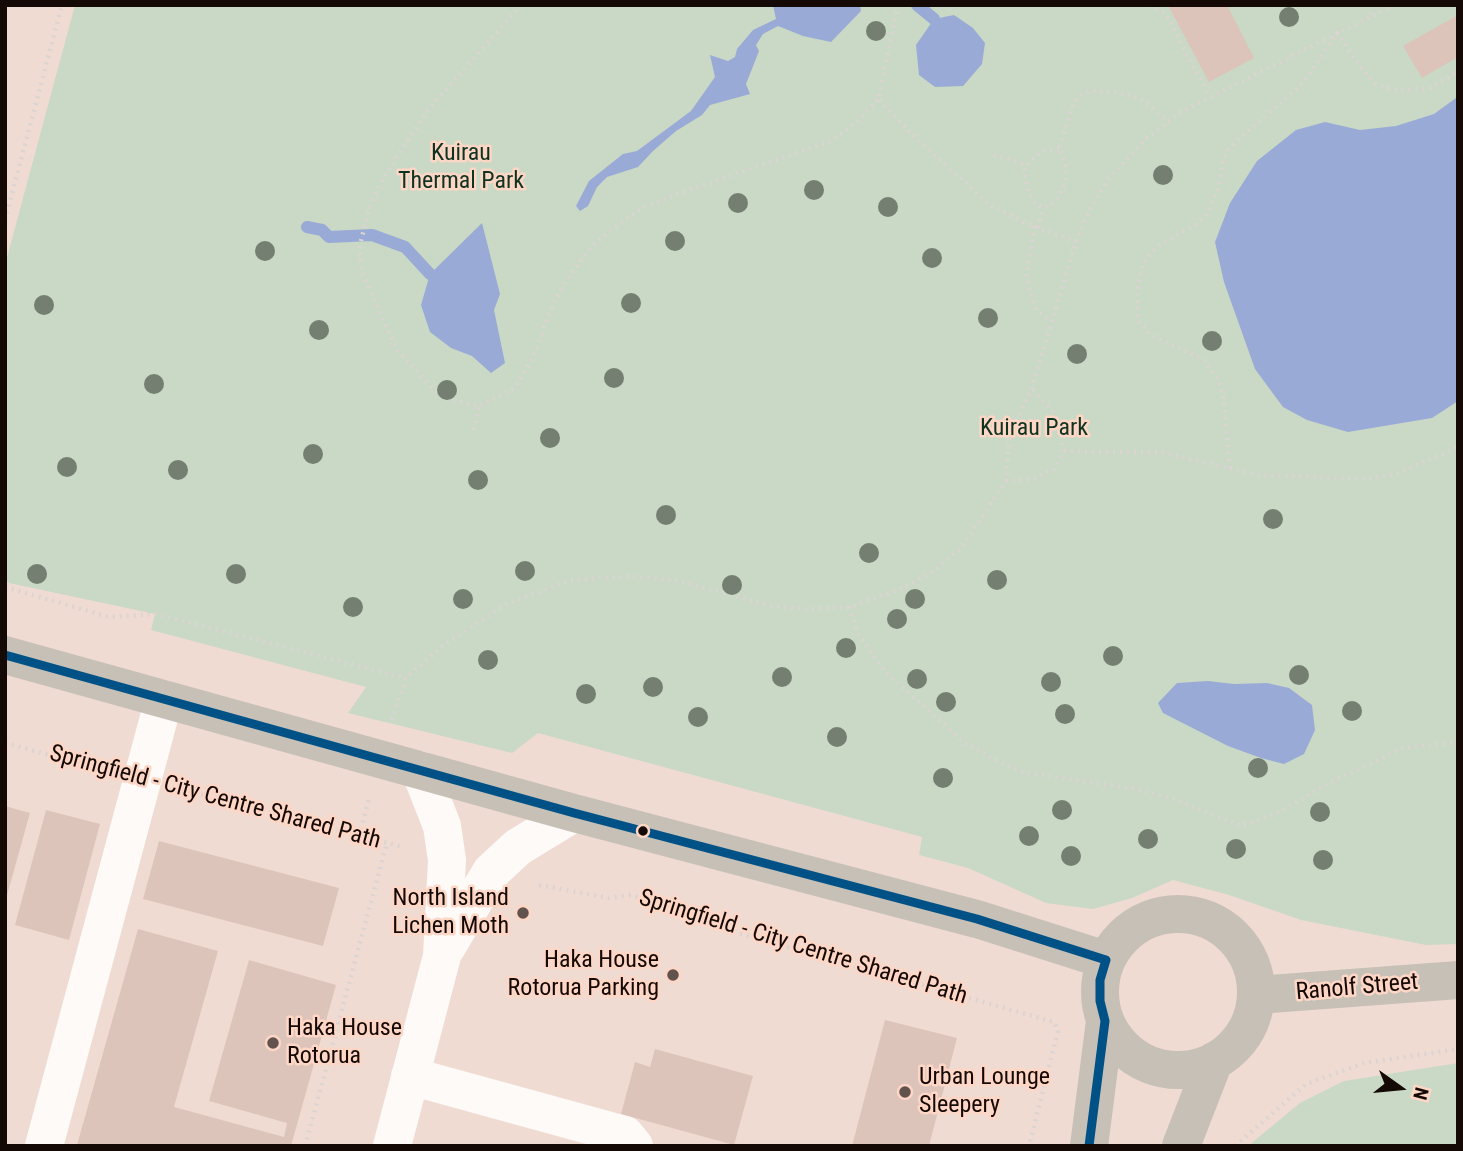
<!DOCTYPE html>
<html>
<head>
<meta charset="utf-8">
<style>
	body { margin:0 }
	#map { position:relative; width:1463px; height:1151px; overflow:hidden; background:#f0dbd2; font-family:"Roboto Condensed",sans-serif }
	canvas { display:block }
	.frame { position:absolute; inset:0; border:7px solid #150905; pointer-events:none }
	.north { position:absolute; left:1365px; top:1053px; width:70px; height:70px; -webkit-text-stroke:5px #fdd6c5; paint-order:stroke; rotate:105deg; font-size:19px; font-weight:700; line-height:28px; text-align:center; color:#150905 }
	.north::after { content:''; display:block; margin:auto; width:24px; height:32px; background:#150905; clip-path:polygon(50% 0,100% 100%,50% 72%,0 100%) }
</style>
</head>
<body>
<div id="map">
<canvas width="1463" height="1151"></canvas>
<div class="frame"></div>
<div class="north">N</div>
</div>
<script>
const ctx = document.querySelector('canvas').getContext('2d');
ctx.lineJoin = 'round';
function paint(path, color) { ctx.fillStyle = color; ctx.fill(path, 'evenodd'); }
const toPath = rows => new Path2D(rows.map(r => 'M' + r).join(''));
function trace(path, color, width, dash) { ctx.strokeStyle = color; ctx.lineWidth = width; ctx.lineCap = dash ? 'butt' : 'round'; ctx.setLineDash(dash || []); ctx.stroke(path); }
function drawText(font, color, halo, rows, align = 'center') {
  ctx.font = font + ' "Roboto Condensed",sans-serif'; ctx.lineWidth = 5; ctx.setLineDash([]); ctx.textBaseline = 'middle'; ctx.strokeStyle = halo; ctx.fillStyle = color; for (const [text, x, y, turn = 0] of rows) {
    ctx.save(); ctx.translate(x, y); ctx.rotate((+turn || 0) * Math.PI / 180); ctx.textAlign = isNaN(turn) ? turn : align; if (halo) ctx.strokeText(text, 0, 0); ctx.fillText(text, 0, 0); ctx.restore();
  }
}
const green = toPath([
	[75,5,1458,5,1458,944,1426,945,1301,920,1229,895,1173,880,1132,898,1093,909,1046,903,968,868,919,855,922,837,538,733,512,753,348,713,366,687,151,630,155,614,9,583,5,580,5,265],
	[1458,1063,1458,1146,1248,1146,1300,1103,1344,1081]
]);
const water = toPath([
	[773,5,860,5,861,11,831,42,803,36,778,26,763,34,756,45,759,51,746,84,750,94,710,105,702,115,676,131,653,151,638,167,607,177,597,187,588,206,580,211,576,206,589,181,623,154,637,151,691,111,715,77,710,55,728,61,735,57,737,49,753,30,776,19],
	[954,15,973,28,985,43,982,64,963,86,935,87,919,75,916,45,934,19],
	[1458,90,1458,401,1432,418,1348,432,1307,420,1283,407,1255,369,1224,282,1215,242,1230,203,1257,161,1296,130,1325,122,1360,130,1396,126,1434,114,1456,98],
	[482,223,500,294,494,310,505,363,491,373,472,356,451,348,430,332,421,305,430,274],
	[1208,681,1234,684,1267,683,1289,688,1312,705,1315,730,1304,754,1284,764,1261,758,1228,746,1163,713,1158,703,1177,683]
]);
const stream = toPath([
	[917,5,934,19],
	[307,227,322,230,329,237,372,235,405,247,430,274]
]);
const building = toPath([
	[1168,5,1227,5,1254,58,1209,82],
	[1458,15,1458,57,1422,78,1403,46],
	[5,806,30,813,6,899,5,899],
	[46,810,100,824,69,940,15,925],
	[159,841,339,888,323,946,143,899],
	[138,929,218,951,174,1107,284,1137,287,1123,209,1101,249,960,336,985,291,1146,77,1145],
	[885,1020,957,1038,929,1146,852,1146],
	[655,1049,753,1076,734,1145,621,1114,635,1062,650,1067]
]);
const path = toPath([
	[521,5,428,110,382,180,370,205,359,249,362,273,398,351,442,398,479,406,515,388,532,359,555,300,571,274,592,246,618,225,641,209,677,194,831,141,859,120,878,99],
	[898,5,878,99,919,141,991,206,1023,222,1076,242],
	[1150,5,1166,14,1209,96],
	[1367,5,1370,16],
	[1059,149,1042,151,1026,165,1024,172,1028,191,1036,204,1043,208,1056,201,1065,183,1066,165,1059,149,1073,105,1081,95,1089,91,1103,91,1131,95,1141,99,1168,121],
	[994,155,1026,165],
	[5,220,62,5],
	[1034,226,1026,279,1036,310,1050,321],
	[1038,228,1043,208],
	[474,430,479,406],
	[1064,451,1165,453,1257,475,1366,479,1396,474,1458,447],
	[1230,468,1223,394,1218,379,1204,360,1149,334,1138,320,1137,290,1144,262,1158,246,1195,225,1206,215,1217,193,1224,157,1231,146,1304,82,1337,33,1363,70,1375,83,1387,88,1399,91,1431,88,1458,71],
	[1006,481,1033,479,1054,469,1064,451,1058,418,1032,388],
	[5,587,109,617,155,614,406,678],
	[849,607,857,632,885,672,965,743,996,760,1023,772,1140,790,1177,800,1241,826,1279,812,1331,782,1403,748,1458,742],
	[392,720,406,678,444,645,503,606,570,580,630,576,674,580,769,605,808,609,849,607,901,589,933,572,962,547,1006,481,1009,437,1032,388,1076,242,1090,209,1109,178,1147,138,1181,112,1394,5],
	[5,743,105,770],
	[181,789,403,847],
	[359,836,369,799],
	[539,885,609,898,631,895,719,920,738,933,1054,1022,1058,1031,1056,1039,1029,1146],
	[305,1146,387,843],
	[1235,1146,1306,1084,1364,1063,1458,1049]
]);
const minor = toPath([
	[446,948,491,872,518,847,574,813],
	[410,1076,625,1135,634,1146],
	[44,1146,164,699],
	[392,1146,442,956,447,860,442,826,420,770]
]);
const major = toPath([
	[5,655,574,813,977,919,1106,960],
	'1100 992a78 78 0 1 1 156 0a78 78 0 1 1-156 0Z',
	[1257,995,1458,980],
	[1089,1146,1105,1021],
	[1181,1146,1214,1061]
]);
const bus1 = toPath([
	[5,655,574,813,977,919,1106,960,1100,980,1100,1001,1105,1021,1089,1146]
]);
const trees = [
	[1289,17],
	[876,31],
	[1163,175],
	[814,190],
	[738,203],
	[888,207],
	[675,241],
	[265,251],
	[932,258],
	[631,303],
	[44,305],
	[988,318],
	[319,330],
	[1212,341],
	[1077,354],
	[614,378],
	[154,384],
	[447,390],
	[550,438],
	[313,454],
	[67,467],
	[178,470],
	[478,480],
	[666,515],
	[1273,519],
	[869,553],
	[525,571],
	[37,574],
	[236,574],
	[997,580],
	[732,585],
	[463,599],
	[915,599],
	[353,607],
	[897,619],
	[846,648],
	[1113,656],
	[488,660],
	[1299,675],
	[782,677],
	[917,679],
	[1051,682],
	[653,687],
	[586,694],
	[946,702],
	[1352,711],
	[1065,714],
	[698,717],
	[837,737],
	[1258,768],
	[943,778],
	[1062,810],
	[1320,812],
	[1029,836],
	[1148,839],
	[1236,849],
	[1071,856],
	[1323,860]
];
const markers = [
	[643,831,6,"#150905"],
	[523,913,7,"#62524d"],
	[673,975,7,"#62524d"],
	[273,1043,7,"#62524d"],
	[905,1092,7,"#62524d"]
];
const parkNames = [
	["Kuirau",461,154],
	["Thermal Park",461,182],
	["Kuirau Park",1034,429]
];
const streetNames = [
	["Springfield - City Centre Shared Path",215,798,15],
	["Springfield - City Centre Shared Path",803,948,17],
	["Ranolf Street",1357,988,-5]
];
const poiNames = [
	["North Island",509,899],
	["Lichen Moth",509,927],
	["Haka House",659,961],
	["Rotorua Parking",659,989],
	["Haka House",287,1029,"left"],
	["Rotorua",287,1057,"left"],
	["Urban Lounge",919,1078,"left"],
	["Sleepery",919,1106,"left"]
];
paint(green, '#c9d9c5');
paint(water, '#9aaad6');
trace(stream, '#9aaad6', 12);
paint(building, '#ddc4ba');
trace(path, '#dbd4d2', 4.5, [2, 5]);
trace(minor, '#fdfaf8', 38);
trace(major, '#c7c0b7', 38);
trace(bus1, '#005186', 9);
ctx.fillStyle = '#747f71';
for (const [x, y] of trees) { ctx.beginPath(); ctx.arc(x, y, 10, 0, 2 * Math.PI); ctx.fill(); }
for (const [x, y, r, color] of markers) { const dot = new Path2D(); dot.arc(x, y, r, 0, 2 * Math.PI); ctx.fillStyle = color; ctx.fill(dot); trace(dot, '#fdd6c5', 2.5); }
drawText('24px', '#0f3321', '#fdd6c5', parkNames);
drawText('24px', '#150905', '#fdd6c5', streetNames);
drawText('24px', '#150905', '#fdd6c5', poiNames, 'right');
</script>
</body>
</html>
